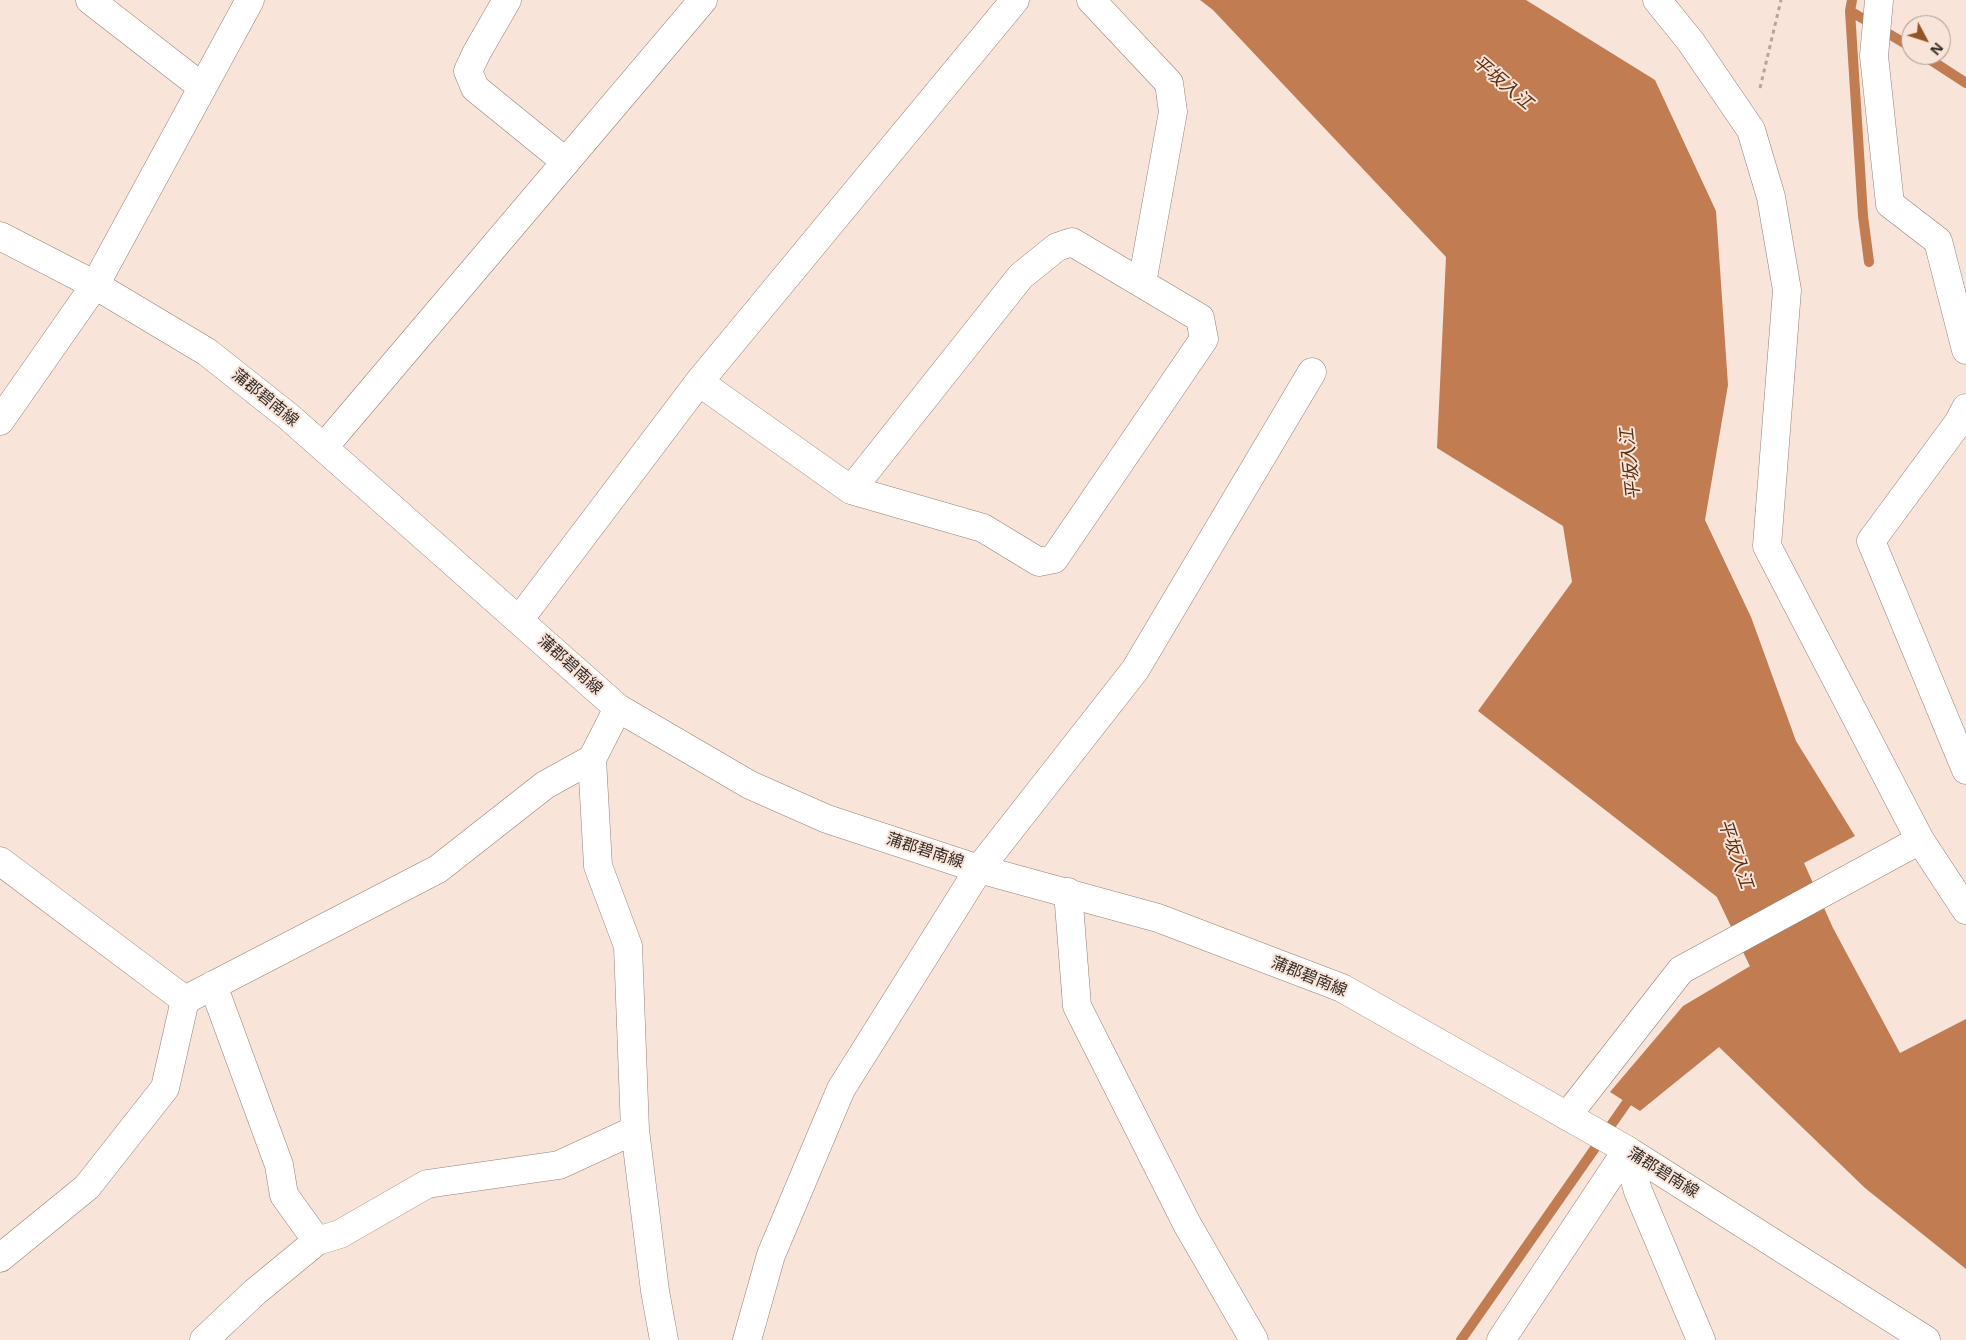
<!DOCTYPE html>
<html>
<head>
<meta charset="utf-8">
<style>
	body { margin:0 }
	#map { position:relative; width:1966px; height:1340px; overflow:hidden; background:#f8e4d9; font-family:"Noto Sans",sans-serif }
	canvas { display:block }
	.north { position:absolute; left:1901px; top:15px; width:50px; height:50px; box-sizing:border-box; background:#f8e4d9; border:1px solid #a99a92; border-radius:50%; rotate:130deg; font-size:14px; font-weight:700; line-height:20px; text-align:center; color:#332b27 }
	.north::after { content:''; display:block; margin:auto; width:18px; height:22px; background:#965324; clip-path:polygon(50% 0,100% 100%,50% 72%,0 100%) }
</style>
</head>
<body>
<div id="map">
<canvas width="1966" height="1340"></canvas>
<div class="north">N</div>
</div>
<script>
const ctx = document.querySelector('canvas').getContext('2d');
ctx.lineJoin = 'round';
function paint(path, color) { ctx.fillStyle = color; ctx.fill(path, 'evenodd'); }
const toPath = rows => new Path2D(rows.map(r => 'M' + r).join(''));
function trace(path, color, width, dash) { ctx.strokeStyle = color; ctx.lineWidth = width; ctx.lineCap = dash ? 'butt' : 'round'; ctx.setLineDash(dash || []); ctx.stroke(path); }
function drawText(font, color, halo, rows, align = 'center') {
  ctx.font = font + ' "Noto Sans","Noto Sans JP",sans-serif'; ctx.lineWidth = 4; ctx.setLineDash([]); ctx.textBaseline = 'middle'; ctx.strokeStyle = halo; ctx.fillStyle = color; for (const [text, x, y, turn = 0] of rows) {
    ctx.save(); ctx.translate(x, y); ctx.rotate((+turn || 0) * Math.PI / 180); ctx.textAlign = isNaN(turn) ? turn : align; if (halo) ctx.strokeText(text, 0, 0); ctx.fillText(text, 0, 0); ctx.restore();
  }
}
const water = toPath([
	[1200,0,1526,0,1655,80,1716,211,1728,385,1705,520,1751,617,1796,741,1855,836,1804,863,1833,928,1900,1053,1966,1019,1966,1269,1865,1188,1719,1047,1640,1111,1610,1092,1683,1006,1794,940,1771,880,1726,904,1478,711,1572,582,1563,526,1437,448,1446,257,1213,10]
]);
const stream = toPath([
	[1852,0,1850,11,1863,216,1869,262],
	[1850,11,1911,47],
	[1923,55,1966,83],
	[1461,1340,1630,1098,1635,1095]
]);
const river = toPath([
	[1721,816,1742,881,1792,986]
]);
const path = toPath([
	[1760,88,1781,0]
]);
const street = toPath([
	[90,0,202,87],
	[507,0,477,52,468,71,475,88,566,162],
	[1091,0,1169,83,1173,112,1142,283],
	[1657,0,1691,42,1751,130,1771,197,1787,290,1767,546,1920,840,1966,910],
	[1879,0,1874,56,1890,204,1938,241,1966,350],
	[699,382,851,490,983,528,1039,562,1054,559,1204,339,1200,318,1072,242,1057,247,1021,276,851,490],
	[1966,408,1958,423,1871,541,1966,770],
	[0,421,95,285,250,0],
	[324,447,703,0],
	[519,620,699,382,1015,0],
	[0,861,185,1000],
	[1068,892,1077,1006,1187,1224,1254,1340],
	[213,985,279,1165,284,1195,317,1241],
	[1567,1116,1681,970,1920,840],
	[1627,1150,1638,1191,1701,1340],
	[0,1258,87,1187,165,1088,185,1000,438,869,545,785,592,759,598,866,628,946,635,1130,655,1291,664,1340],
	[204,1340,255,1292,317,1241,340,1234,427,1184,559,1165,635,1130],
	[747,1340,771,1255,841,1089,979,869,1135,670,1312,372],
	[1501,1340,1627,1150]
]);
const secondary = toPath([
	[0,236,95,285,207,352,289,417,618,708,750,785,827,819,979,869,1158,918,1342,988,1627,1150,1926,1340],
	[592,759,618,708]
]);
const streetNames = [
	["蒲郡碧南線",265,398,39],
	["蒲郡碧南線",570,665,42],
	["蒲郡碧南線",925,851,18],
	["蒲郡碧南線",1309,977,22],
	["蒲郡碧南線",1663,1173,32]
];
const waterNames = [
	["平坂入江",1502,83,40],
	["平坂入江",1631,464,-96],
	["平坂入江",1735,854,71]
];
paint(water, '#c17c51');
trace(stream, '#c17c51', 10);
trace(river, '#c17c51', 59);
trace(street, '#938278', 29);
trace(secondary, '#938278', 29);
trace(path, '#b5a59d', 3, [4, 4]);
trace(street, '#fff', 28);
trace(secondary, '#fff', 28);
drawText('16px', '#332b27', '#f8e4d9', streetNames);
drawText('italic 18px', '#5e2f0f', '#f8e4d9', waterNames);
</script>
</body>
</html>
